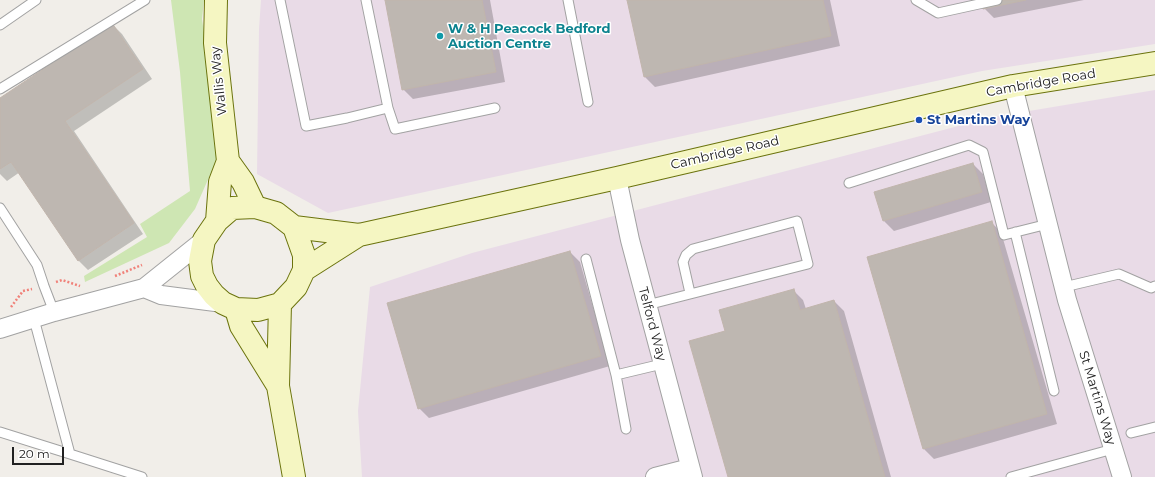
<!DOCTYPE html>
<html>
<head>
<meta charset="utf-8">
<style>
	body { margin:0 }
	#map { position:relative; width:1155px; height:477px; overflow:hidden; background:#f1eee9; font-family:Montserrat,sans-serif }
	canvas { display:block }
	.scale { position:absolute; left:12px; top:447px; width:52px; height:18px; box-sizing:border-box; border:2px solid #212121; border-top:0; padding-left:5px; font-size:12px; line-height:14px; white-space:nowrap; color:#212121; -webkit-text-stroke:3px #fff; paint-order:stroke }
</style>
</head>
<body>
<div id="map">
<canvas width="1155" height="477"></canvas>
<div class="scale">20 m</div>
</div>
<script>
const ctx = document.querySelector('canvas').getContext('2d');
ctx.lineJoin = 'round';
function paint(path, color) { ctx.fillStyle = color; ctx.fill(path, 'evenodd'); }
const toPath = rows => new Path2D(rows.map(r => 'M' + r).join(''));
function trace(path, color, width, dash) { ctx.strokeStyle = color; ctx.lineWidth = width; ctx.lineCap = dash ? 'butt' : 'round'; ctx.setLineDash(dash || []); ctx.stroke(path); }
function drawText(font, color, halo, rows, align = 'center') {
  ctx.font = font + ' Montserrat,sans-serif'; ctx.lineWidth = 3; ctx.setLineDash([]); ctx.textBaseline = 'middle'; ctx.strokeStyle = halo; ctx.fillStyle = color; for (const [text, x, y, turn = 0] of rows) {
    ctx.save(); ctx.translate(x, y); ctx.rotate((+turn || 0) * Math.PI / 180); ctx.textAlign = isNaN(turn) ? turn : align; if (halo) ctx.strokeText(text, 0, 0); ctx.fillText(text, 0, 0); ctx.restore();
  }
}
const industrial = toPath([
	[261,0,1155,0,1155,44,982,71,328,213,257,174,259,29],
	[1155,90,1155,477,362,477,358,411,370,287,472,253,993,117]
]);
const grass = toPath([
	[171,0,204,0,202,19,219,136,215,174,210,175,195,209,169,243,85,282,84,276,147,237,140,224,190,191,180,72]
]);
const shadow = toPath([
	[386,0,490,0,505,82,413,99,403,89],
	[628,0,830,0,840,46,655,87,645,77],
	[982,0,1084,0,994,18,984,8],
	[112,24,122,34,152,79,74,131,143,234,88,270,78,260,20,172,7,181,0,174,0,99],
	[973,164,983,174,991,202,894,231,884,221],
	[991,222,1001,232,1057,424,934,459,924,449,868,257],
	[570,252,580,262,610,366,429,418,419,408],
	[793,290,803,300,806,309,834,301,844,311,891,477,729,477]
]);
const building = toPath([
	[385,0,482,0,496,72,402,90,385,0],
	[627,0,823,0,831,36,644,77,627,0],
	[981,0,1026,0,983,9,981,0],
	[112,23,143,69,65,121,134,223,78,261,11,162,0,169,0,98,112,23],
	[973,163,982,192,883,221,874,192,973,163],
	[992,221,1047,414,923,449,867,257,992,221],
	[570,251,601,356,418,409,387,303,570,251],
	[794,289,800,310,834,300,885,477,728,477,689,341,725,331,719,310,794,289]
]);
const path = toPath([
	[115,276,142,265],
	[56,282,62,280,80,286],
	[11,307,23,291,32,289]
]);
const lane = toPath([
	[280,0,306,126,347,118,388,108],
	[366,0,388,108,395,129,495,108],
	[568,0,588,102],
	[916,0,938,13,997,0],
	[0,25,36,0],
	[0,89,145,0],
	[849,183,969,145,983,152,1004,235,1048,224],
	[0,208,37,265,44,286,54,312],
	[1015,232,1054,391],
	[586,259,616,375],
	[1064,287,1119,274,1151,288,1155,286],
	[647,305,808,264,797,221,693,249,686,255,683,262,690,293],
	[34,319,70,454,142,477],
	[626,429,616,375,662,364],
	[0,432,70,454],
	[1131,433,1155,427],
	[1011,477,1113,449]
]);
const street = toPath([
	[1013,86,1067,300,1122,477],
	[617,178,630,240,693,477],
	[144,288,161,295,223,303],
	[0,329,54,312,144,288,204,240],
	[655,477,690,468]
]);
const secondary = toPath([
	[216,0,215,43,228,161,243,182,255,207],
	[255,207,276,213,294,227,304,255,304,270,296,287,280,304,258,310,236,309,223,303,214,295,207,286,202,276,200,261,204,240,217,221,232,208,255,207],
	[217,221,220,182,228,161],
	[294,227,359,235],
	[304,270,359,235,617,178,1013,86,1155,63],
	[280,304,278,386,294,477],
	[236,309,241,326,278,386]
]);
const markers = [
	[440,36,4,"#0f9aa8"],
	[919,120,4,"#1a4fb4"]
];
const cultureNames = [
	["W & H Peacock Bedford",448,29],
	["Auction Centre",448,44]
];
const streetNames = [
	["Wallis Way",219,81,-96],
	["Cambridge Road",1041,83,-10],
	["Cambridge Road",725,153,-13],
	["Telford Way",652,324,75],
	["St Martins Way",1097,398,73]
];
const transitNames = [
	["St Martins Way",927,120]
];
paint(industrial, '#e9dbe7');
paint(grass, '#cee6b3');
paint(shadow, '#0003');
paint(building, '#beb7b1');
trace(building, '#c1b5ac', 1);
trace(lane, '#a2a2a2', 11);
trace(street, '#a2a2a2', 20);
trace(secondary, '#6b730d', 24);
trace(path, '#f0827a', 2.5, [2, 2]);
trace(lane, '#fff', 9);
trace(street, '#fff', 18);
trace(secondary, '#f5f6c2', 22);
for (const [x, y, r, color] of markers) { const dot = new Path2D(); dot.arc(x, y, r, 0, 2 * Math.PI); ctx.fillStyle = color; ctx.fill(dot); trace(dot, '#fff', 1.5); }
drawText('bold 13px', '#0d838f', '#fff', cultureNames, 'left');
drawText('13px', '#212121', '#fff', streetNames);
drawText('bold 13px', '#164399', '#fff', transitNames, 'left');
</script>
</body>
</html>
